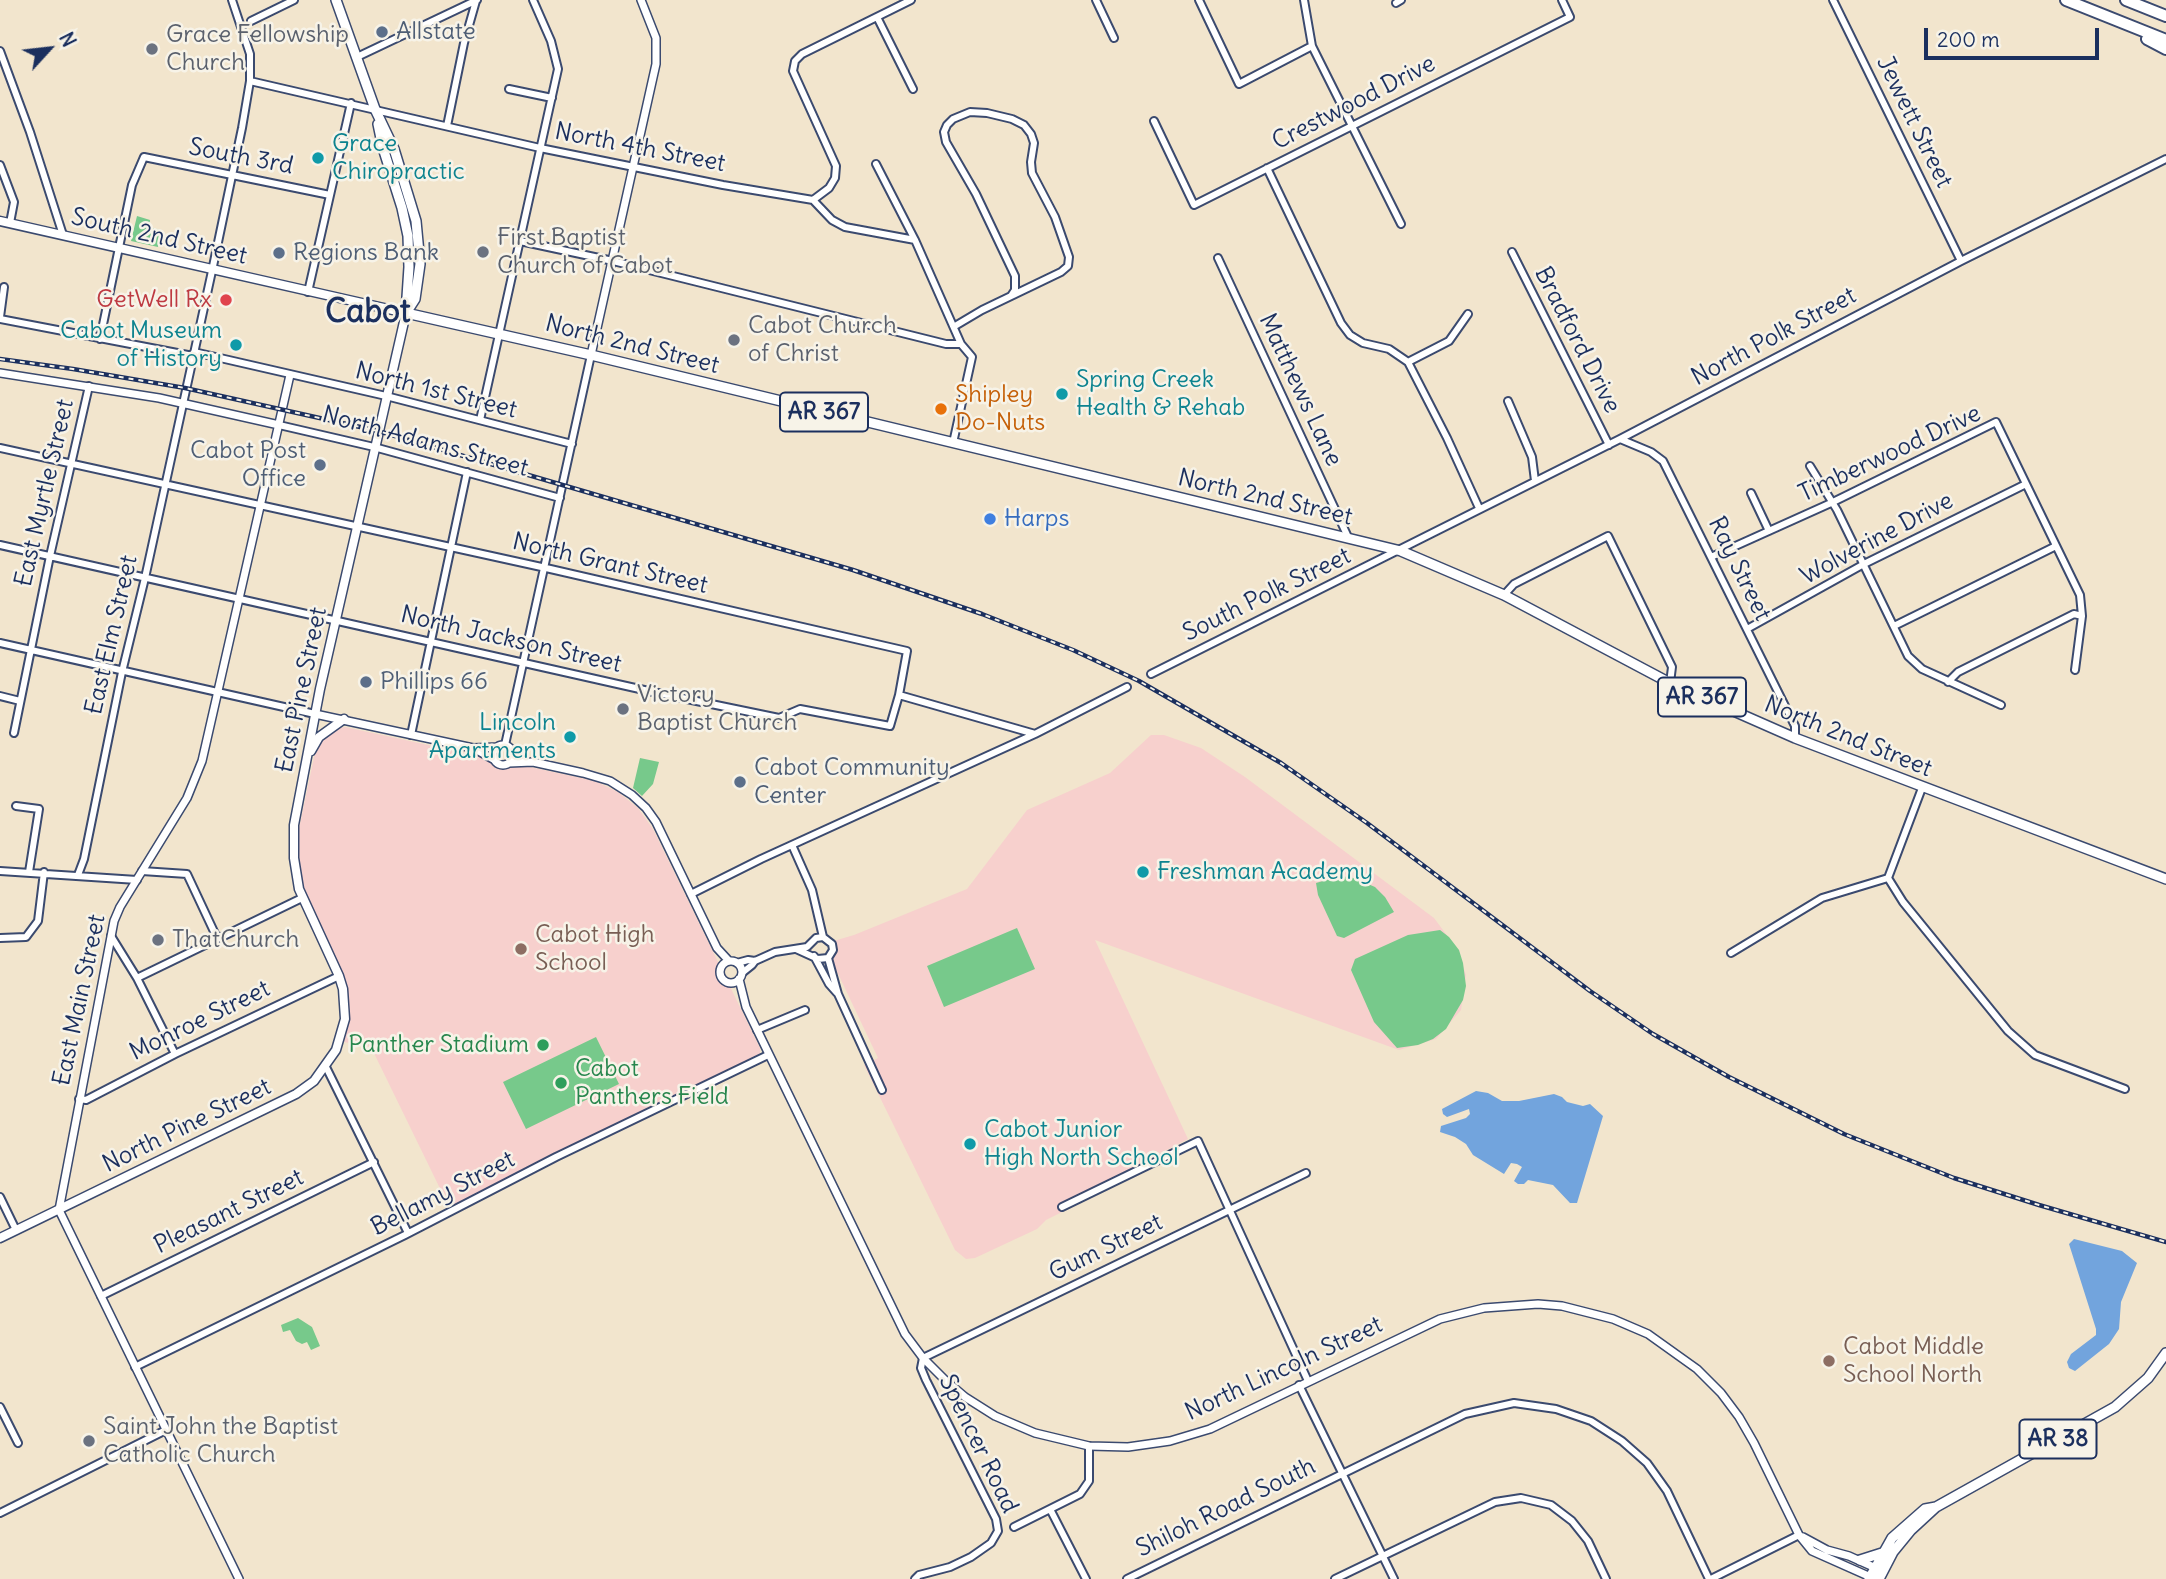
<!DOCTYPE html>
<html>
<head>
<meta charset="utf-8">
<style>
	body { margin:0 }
	#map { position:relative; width:2166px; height:1579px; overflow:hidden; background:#f2e5cd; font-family:Delius,sans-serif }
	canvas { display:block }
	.north { position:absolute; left:14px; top:14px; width:70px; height:70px; -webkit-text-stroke:5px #f7f3e8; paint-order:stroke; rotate:63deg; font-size:19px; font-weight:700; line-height:28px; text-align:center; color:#1b2f5e }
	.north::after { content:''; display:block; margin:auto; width:24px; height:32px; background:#1b2f5e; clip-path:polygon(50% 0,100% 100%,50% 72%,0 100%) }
	.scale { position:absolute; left:1924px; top:28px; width:175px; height:32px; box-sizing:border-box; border:4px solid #1b2f5e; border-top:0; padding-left:9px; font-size:21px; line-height:24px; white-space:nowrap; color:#1b2f5e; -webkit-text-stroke:5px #f7f3e8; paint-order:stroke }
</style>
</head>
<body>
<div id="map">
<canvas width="2166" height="1579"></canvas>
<div class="north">N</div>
<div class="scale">200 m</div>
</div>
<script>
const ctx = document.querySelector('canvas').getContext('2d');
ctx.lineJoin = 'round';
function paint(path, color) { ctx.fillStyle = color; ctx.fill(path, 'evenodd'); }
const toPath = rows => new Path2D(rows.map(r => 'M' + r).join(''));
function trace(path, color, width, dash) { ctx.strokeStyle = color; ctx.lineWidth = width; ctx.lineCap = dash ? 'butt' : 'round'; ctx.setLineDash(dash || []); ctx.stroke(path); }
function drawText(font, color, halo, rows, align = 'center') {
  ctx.font = font + ' Delius,sans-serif'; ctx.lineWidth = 5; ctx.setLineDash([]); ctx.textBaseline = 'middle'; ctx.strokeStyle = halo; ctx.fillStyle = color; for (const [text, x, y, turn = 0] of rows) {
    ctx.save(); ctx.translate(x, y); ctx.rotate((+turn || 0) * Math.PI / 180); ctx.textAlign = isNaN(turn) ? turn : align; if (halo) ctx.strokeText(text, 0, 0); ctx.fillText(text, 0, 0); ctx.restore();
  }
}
const built = toPath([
	[345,727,595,781,618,792,638,808,653,829,760,1048,760,1056,450,1209,371,1047,344,1042,349,1022,348,998,342,974,307,900,302,882,297,838,316,748,320,740,336,729],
	[1151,735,1164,735,1201,748,1245,777,1434,918,1458,950,1466,975,1461,1010,1436,1039,1399,1050,1095,940,1188,1139,1063,1203,1066,1210,1046,1220,1037,1229,975,1258,966,1259,955,1250,864,1065,878,1058,833,963,827,943,854,935,967,889,1027,810,1110,773]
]);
const green = toPath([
	[137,216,150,220,149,227,161,230,158,247,131,241],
	[640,758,659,762,653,784,642,796,633,788],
	[1341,876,1354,878,1375,887,1385,897,1394,912,1344,938,1337,936,1318,895,1316,883],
	[1017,928,1035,969,944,1007,927,966],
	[1440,930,1449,937,1459,950,1463,963,1466,986,1463,1000,1446,1029,1433,1039,1418,1045,1397,1048,1374,1022,1351,970,1355,959,1408,935],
	[596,1037,619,1084,526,1129,503,1082],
	[298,1318,312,1327,320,1346,311,1350,307,1342,302,1344,296,1341,290,1330,283,1332,281,1325]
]);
const water = toPath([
	[1476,1091,1488,1093,1502,1101,1519,1101,1554,1094,1562,1097,1567,1102,1583,1106,1590,1104,1603,1116,1577,1203,1570,1203,1553,1185,1528,1180,1524,1184,1518,1184,1514,1181,1522,1167,1517,1164,1511,1163,1504,1174,1473,1155,1466,1144,1455,1137,1440,1132,1441,1126,1466,1118,1470,1114,1469,1109,1447,1117,1443,1114,1442,1109],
	[2074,1239,2122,1251,2137,1263,2121,1302,2119,1329,2109,1344,2075,1371,2069,1368,2067,1362,2071,1354,2096,1335,2096,1329,2069,1244]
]);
const minor = toPath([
	[232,0,250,54,250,81],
	[1096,0,1114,38],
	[1199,0,1239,84,1312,46],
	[1304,0,1312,46,1401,224],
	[1833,0,1961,261],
	[1396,3,1401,0],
	[877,17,913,89],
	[251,21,294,0],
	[0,51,30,132,63,235],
	[357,57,477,0],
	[509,89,552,98],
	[1154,121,1194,205,1570,17,1562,0],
	[447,126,464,43,476,1],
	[876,164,915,240,961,344,972,357,953,443],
	[0,165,14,202,10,223],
	[1267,168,1341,323,1350,335,1363,343,1389,349,1408,362,1447,438,1479,508],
	[813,200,829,188,835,178,836,166,793,71,795,61,802,54,911,0],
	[520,241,613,261,946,344,961,344],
	[1512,252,1609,445],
	[1218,258,1348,537],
	[308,292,351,103],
	[0,317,4,287],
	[0,319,193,356],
	[955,326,982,310,1061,272,1068,266,1069,257,1055,217,1032,173,1031,162,1034,143,1031,134,1024,125,1012,119,987,113,970,112,953,119,947,125,944,132,946,142,976,194,1015,276,1015,290,1011,296],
	[100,339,132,185,144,157,330,195],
	[194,352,386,396,572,444],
	[1408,362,1449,341,1468,314],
	[1508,401,1532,457,1535,481],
	[480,420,558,69,551,41,533,0],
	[279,425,374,447,560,498],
	[1620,439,1651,452,1663,461,1795,726,1795,738],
	[0,448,546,568,907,651,899,695],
	[1810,466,1837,510,1908,656,1922,669,2001,705],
	[1751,493,1769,531],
	[0,545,653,692,779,718,800,709,890,726,899,695,1035,734],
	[1711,557,1831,503,1996,422,2080,595,2082,616,2075,670],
	[1504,595,1514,584,1608,536,1672,667,1670,683],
	[1894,626,2056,546],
	[1747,629,1864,564,2026,484],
	[0,643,315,714],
	[1151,674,1620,439,1961,261,2166,159],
	[1948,682,1958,672,2074,614,2082,616],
	[0,696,20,701],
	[14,733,50,556,89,386],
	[411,735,467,472],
	[505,745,591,355],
	[1922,788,1888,878,1903,902,2008,1031,2035,1055,2125,1089],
	[16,806,39,809,29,872],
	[792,845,812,890,823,937,832,944,833,950,828,958,838,994,882,1090],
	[0,871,137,880],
	[142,871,187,874,217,938],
	[78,875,84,859,122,672,145,578,212,271,242,128,250,81,540,148,723,185,813,200,832,220,845,227,915,240],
	[691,894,761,859,1035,734,1127,687],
	[111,936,137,978,175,1054],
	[0,938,26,937,38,921,44,872],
	[796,949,818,959,828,958],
	[1731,953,1822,898,1888,878],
	[814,956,829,984,837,993],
	[737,963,748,960,755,961,775,952,807,947,816,938,823,937],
	[742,973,752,965,755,961],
	[137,978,302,898],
	[757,1030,805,1010],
	[326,1067,408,1233],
	[79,1099,86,1100,175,1054,339,976],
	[0,1197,16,1230],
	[1062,1207,1198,1141,1308,1381],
	[101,1296,374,1162],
	[135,1367,405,1235,556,1157,768,1055],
	[1299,1385,1394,1579],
	[0,1407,18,1443],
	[1050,1509,1086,1579],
	[0,1513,166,1430],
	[1014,1527,1080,1494,1089,1481,1089,1446],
	[915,1579,919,1575,950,1567,971,1557,991,1543,998,1531,996,1519,926,1380,921,1368,923,1358,1306,1173],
	[1127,1579,1465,1414,1514,1403,1556,1409,1591,1421,1622,1441,1647,1463,1667,1491,1709,1579],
	[1335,1579,1495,1502,1521,1498,1551,1505,1572,1521,1588,1541,1606,1579],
	[1711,1579,1799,1535]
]);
const tertiary = toPath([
	[591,355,656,64,656,38,641,0],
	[0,373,159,398,279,425],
	[315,714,473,748,498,747],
	'493 755a10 10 0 1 1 20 0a10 10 0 1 1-20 0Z',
	[473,748,493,759],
	[509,763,533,762,583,773,610,781,632,795,646,808,656,822,717,948,729,961],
	'720 972a11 11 0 1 1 22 0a11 11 0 1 1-22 0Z',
	[739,979,746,1007,905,1334,923,1358,945,1380,965,1397,995,1416,1035,1433,1089,1446,1128,1447,1170,1441,1210,1429,1440,1319,1484,1308,1538,1304,1562,1306,1613,1319,1648,1334,1697,1369,1721,1393,1739,1417,1754,1443,1799,1535,1812,1551,1875,1579],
	[1803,1537,1827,1550,1849,1556,1878,1569],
	[239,1579,59,1210,114,921,120,907,187,798,202,761,290,375]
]);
const secondary = toPath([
	[0,221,406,313,320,689,294,825,294,858,299,889,339,976,343,989,345,1019,336,1050,314,1081,296,1094,0,1238],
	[311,751,319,737,344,719]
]);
const primary = toPath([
	[336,0,375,109,394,149,416,221,420,264,415,299,406,313],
	[378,124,383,148,402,208,408,236,409,267,406,312],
	[406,313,591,355,1401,551,1504,595,1670,683,1795,738,2166,879],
	[1860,1560,1882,1553],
	[1869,1579,1892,1538,1925,1509,1936,1507,2115,1407,2148,1378,2166,1353],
	[1879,1579,1893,1552,1911,1530,1936,1507]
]);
const motorway = toPath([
	[2066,0,2166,40],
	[2126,0,2166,16],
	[2147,39,2166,49]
]);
const rail = toPath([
	[0,359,73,369,185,388,378,431,853,570,982,614,1073,650,1139,681,1281,763,1367,823,1590,991,1653,1034,1729,1077,1844,1134,1954,1178,2039,1205,2166,1242]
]);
const markers = [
	[382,32,7,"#5c6f8a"],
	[152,49,7,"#6b7280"],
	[318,158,7,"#0f9aa8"],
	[483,252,7,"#6b7280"],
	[279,253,7,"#5c6f8a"],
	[226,300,7,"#e0444e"],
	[734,340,7,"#6b7280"],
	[236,345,7,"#0f9aa8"],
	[1062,394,7,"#0f9aa8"],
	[941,409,7,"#e8710a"],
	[320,465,7,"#5c6f8a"],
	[990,519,7,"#3f7fe0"],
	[366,682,7,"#5c6f8a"],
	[623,709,7,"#6b7280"],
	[570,737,7,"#0f9aa8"],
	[740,782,7,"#5c6f8a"],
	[1143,872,7,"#0f9aa8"],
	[158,940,7,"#6b7280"],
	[521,949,7,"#8d6e63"],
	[543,1045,7,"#2e9e5b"],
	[561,1083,7,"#2e9e5b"],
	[970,1144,7,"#0f9aa8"],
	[1829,1361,7,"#8d6e63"],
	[89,1441,7,"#6b7280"]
];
const shields = [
	[824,412,88],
	[1702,697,88],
	[2058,1439,77]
];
const shieldNames = [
	["AR 367",824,412],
	["AR 367",1702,697],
	["AR 38",2058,1439]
];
const serviceNames = [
	["Allstate",396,32],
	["Regions Bank",293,253],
	["Cabot Post",306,451,"right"],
	["Office",306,479,"right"],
	["Phillips 66",380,682],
	["Cabot Community",754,768],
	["Center",754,796]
];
const worshipNames = [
	["Grace Fellowship",166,35],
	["Church",166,63],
	["First Baptist",497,238],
	["Church of Cabot",497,266],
	["Cabot Church",748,326],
	["of Christ",748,354],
	["Victory",637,695],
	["Baptist Church",637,723],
	["ThatChurch",172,940],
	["Saint John the Baptist",103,1427],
	["Catholic Church",103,1455]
];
const streetNames = [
	["Crestwood Drive",1354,103,-27],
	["Jewett Street",1914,122,64],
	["North 4th Street",640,148,11],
	["South 3rd",241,157,11],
	["South 2nd Street",159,237,13],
	["North Polk Street",1774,337,-28],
	["Bradford Drive",1577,340,63],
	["North 2nd Street",632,345,14],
	["Matthews Lane",1300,390,65],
	["North 1st Street",436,391,14],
	["North Adams Street",425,442,15],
	["Timberwood Drive",1890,454,-25],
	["East Myrtle Street",45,493,-77],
	["North 2nd Street",1265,498,13],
	["Wolverine Drive",1877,539,-28],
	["North Grant Street",610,564,13],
	["Ray Street",1739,569,64],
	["South Polk Street",1267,595,-26],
	["East Elm Street",112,635,-77],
	["North Jackson Street",511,640,13],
	["East Pine Street",302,690,-78],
	["North 2nd Street",1848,737,22],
	["East Main Street",80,1000,-78],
	["Monroe Street",200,1021,-26],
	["North Pine Street",187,1126,-26],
	["Bellamy Street",443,1194,-27],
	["Pleasant Street",229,1212,-26],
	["Gum Street",1106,1248,-26],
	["North Lincoln Street",1284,1369,-25],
	["Spencer Road",978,1444,64],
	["Shiloh Road South",1226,1508,-26]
];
const cultureNames = [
	["Grace",332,144],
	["Chiropractic",332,172],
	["Cabot Museum",222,331,"right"],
	["of History",222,359,"right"],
	["Spring Creek",1076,380],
	["Health & Rehab",1076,408],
	["Lincoln",556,723,"right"],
	["Apartments",556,751,"right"],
	["Freshman Academy",1157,872],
	["Cabot Junior",984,1130],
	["High North School",984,1158]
];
const healthNames = [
	["GetWell Rx",212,300]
];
const foodNames = [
	["Shipley",955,395],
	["Do-Nuts",955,423]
];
const shopNames = [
	["Harps",1004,519]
];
const educationNames = [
	["Cabot High",535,935],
	["School",535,963],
	["Cabot Middle",1843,1347],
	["School North",1843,1375]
];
const leisureNames = [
	["Panther Stadium",529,1045],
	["Cabot",575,1069,"left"],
	["Panthers Field",575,1097,"left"]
];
const districtNames = [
	["Cabot",368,313]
];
paint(built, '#f7d0cd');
paint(green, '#77c98b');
paint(water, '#72a4dd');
trace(minor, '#3b4a6f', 10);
trace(tertiary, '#3b4a6f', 10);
trace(secondary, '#3b4a6f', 11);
trace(primary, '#3b4a6f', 12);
trace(motorway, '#3b4a6f', 14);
trace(minor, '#fff', 6);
trace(tertiary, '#fff', 7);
trace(secondary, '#fff', 8);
trace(primary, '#fff', 9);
trace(motorway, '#fff', 10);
trace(rail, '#1b2f5e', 4.5);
trace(rail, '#f7f3e8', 2, [5]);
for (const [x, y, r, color] of markers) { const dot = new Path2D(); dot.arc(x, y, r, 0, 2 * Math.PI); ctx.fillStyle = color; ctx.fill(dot); trace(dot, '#f7f3e8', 2.5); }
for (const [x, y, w] of shields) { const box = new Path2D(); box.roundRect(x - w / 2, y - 19.5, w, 39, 5); ctx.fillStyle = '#f7f3e8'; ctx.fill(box); trace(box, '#1b2f5e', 2); }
drawText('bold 23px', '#1b2f5e', null, shieldNames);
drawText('24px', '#4e5e75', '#f7f3e8', serviceNames, 'left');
drawText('24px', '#5b616d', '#f7f3e8', worshipNames, 'left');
drawText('24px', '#1b2f5e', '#f7f3e8', streetNames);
drawText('24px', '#0d838f', '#f7f3e8', cultureNames, 'left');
drawText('24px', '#be3a42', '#f7f3e8', healthNames, 'right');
drawText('24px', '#c56008', '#f7f3e8', foodNames, 'left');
drawText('24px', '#366cbe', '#f7f3e8', shopNames, 'left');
drawText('24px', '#785e54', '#f7f3e8', educationNames, 'left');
drawText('24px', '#27864d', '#f7f3e8', leisureNames, 'right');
drawText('bold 32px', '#1b2f5e', '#f7f3e8', districtNames);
</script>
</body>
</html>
